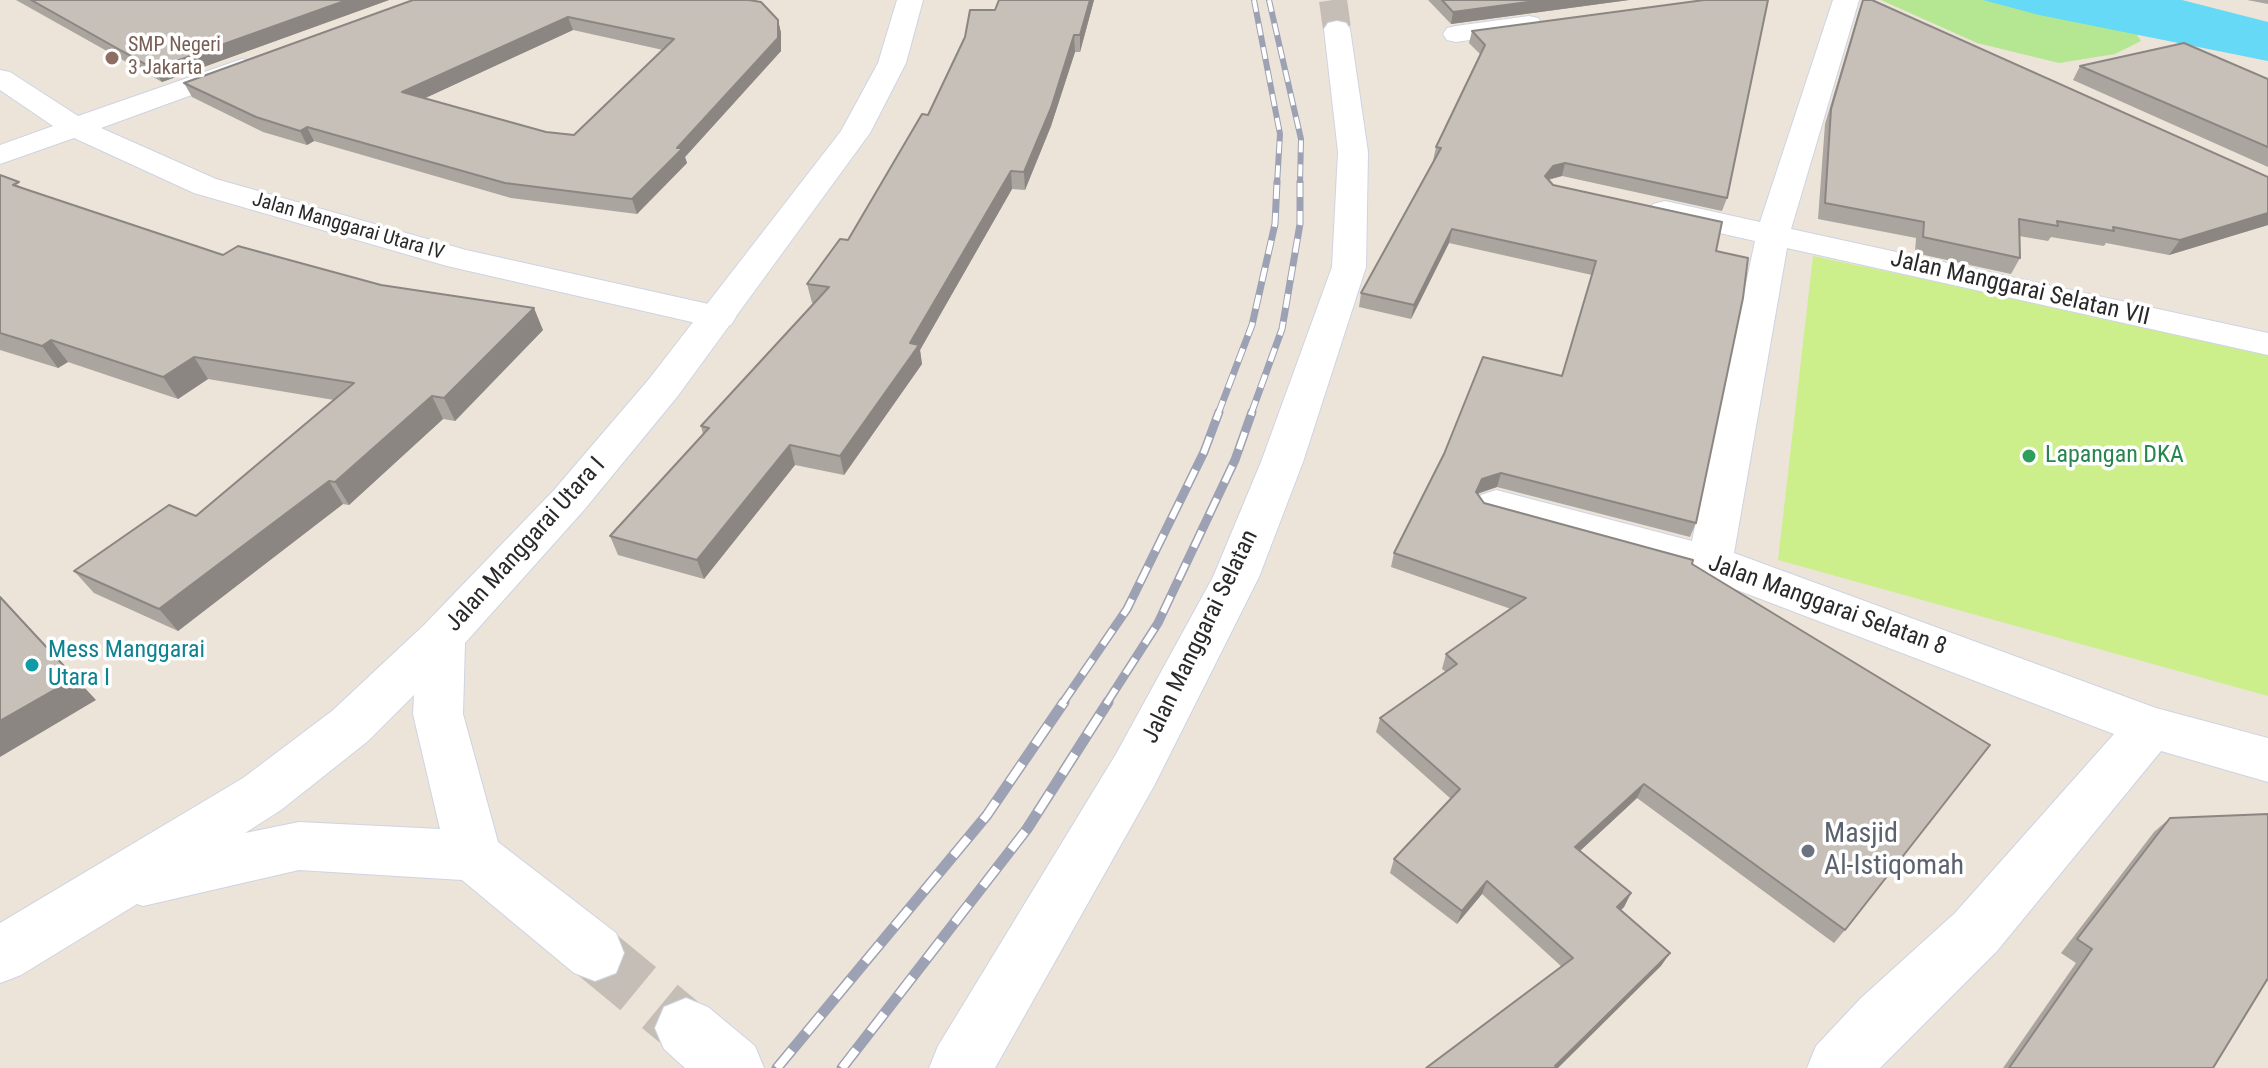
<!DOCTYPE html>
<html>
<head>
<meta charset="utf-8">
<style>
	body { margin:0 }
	canvas { display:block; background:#ece3d9 }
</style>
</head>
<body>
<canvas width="2268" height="1068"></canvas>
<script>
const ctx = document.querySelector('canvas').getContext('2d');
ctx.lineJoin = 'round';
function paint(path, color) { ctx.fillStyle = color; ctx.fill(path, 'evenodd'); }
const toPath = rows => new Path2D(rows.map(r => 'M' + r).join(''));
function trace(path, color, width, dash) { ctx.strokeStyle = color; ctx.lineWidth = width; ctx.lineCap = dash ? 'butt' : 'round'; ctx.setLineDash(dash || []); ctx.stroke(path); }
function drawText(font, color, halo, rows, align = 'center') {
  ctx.font = font + ' "Roboto Condensed",sans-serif'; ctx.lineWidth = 7; ctx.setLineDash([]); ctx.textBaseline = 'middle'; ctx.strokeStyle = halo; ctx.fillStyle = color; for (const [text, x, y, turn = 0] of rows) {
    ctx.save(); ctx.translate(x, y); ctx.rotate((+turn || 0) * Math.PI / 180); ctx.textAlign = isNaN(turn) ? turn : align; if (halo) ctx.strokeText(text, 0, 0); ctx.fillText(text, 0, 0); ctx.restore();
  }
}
const green = toPath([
	[1881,0,2055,0,2126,18,2141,41,2115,54,2059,63,1977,43]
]);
const pitch = toPath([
	[1813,256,2268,351,2268,696,1778,560]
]);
const water = toPath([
	[1983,0,2182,0,2268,22,2268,61,2039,15]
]);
const minorTunnel = toPath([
	[1333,0,1337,29]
]);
const tertiaryTunnel = toPath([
	[595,953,686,1028]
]);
const minor = toPath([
	[1833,0,1859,0,1791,229,2268,333,2268,355,1787,248,1734,553,2156,708,2268,738,2268,782,2161,751,1997,951,1880,1068,1807,1068,1816,1046,1861,998,1955,913,2114,734,1698,575,1481,515,1475,505,1481,495,1496,490,1692,541,1755,241,1653,218,1649,211,1653,204,1665,201,1760,222,1833,0],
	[1529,16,1538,18,1542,24,1538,30,1456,42,1447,40,1443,34,1447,28,1456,26,1529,16],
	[1337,21,1346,23,1350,29,1368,152,1366,267,1303,462,1259,577,1154,786,995,1068,929,1068,938,1046,1116,754,1213,577,1261,462,1332,267,1338,152,1324,29,1328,23,1337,21],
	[242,59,252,61,256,67,252,73,101,128,216,179,466,250,731,309,736,317,731,325,718,328,447,266,194,193,74,138,0,164,0,145,53,126,0,90,0,70,10,72,78,116,242,59]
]);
const tertiary = toPath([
	[897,0,923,0,906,63,870,133,677,397,584,510,465,643,463,714,498,842,616,933,624,953,616,973,595,981,574,973,462,880,299,870,143,906,137,904,21,975,0,983,0,923,243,778,332,711,424,625,554,490,649,379,841,131,878,63,897,0],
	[414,695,413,714,440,829,299,822,245,833,281,810,368,741,414,695],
	[686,998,708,1007,755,1046,764,1068,685,1068,664,1049,655,1028,664,1007,686,998]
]);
const railFar3 = toPath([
	[1254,0,1280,134,1277,184],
	[1269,0,1301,139,1300,184]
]);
const railFar2 = toPath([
	[1218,414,1252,325,1275,224,1277,182],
	[1251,414,1282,329,1300,224,1300,182]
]);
const railFar1 = toPath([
	[1062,704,1127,609,1204,452,1219,412],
	[1106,704,1158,623,1235,460,1252,412]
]);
const rail = toPath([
	[777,1068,987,815,1064,702],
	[842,1068,1027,829,1108,702]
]);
const wall = toPath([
	[16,0,389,0,162,82],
	[413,0,778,20,781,33,781,51,685,157,687,163,637,214,511,198,314,141,307,145,263,132,192,97,184,83],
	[573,30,663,50,574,135,546,132,425,98],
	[999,0,1094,0,1080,52,1075,52,1051,126,1025,190,1012,189,920,350,922,364,844,475,795,465,704,579,618,555,610,536,703,434,701,426,814,303,812,303,807,284,848,240,995,10],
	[1428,0,1629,0,1451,24],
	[1863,0,2268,177,2268,225,2169,255,2106,243,2104,246,2051,237,2048,241,2019,236,2020,258,2011,274,1915,253,1916,238,1818,219,1825,124,1859,10],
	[2247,0,2268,0,2268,4],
	[1472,31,1727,198,1722,211,1562,176,1549,180,1553,185,1716,251,1696,523,1690,537,1497,487,1478,494,1484,503,1692,564,1845,930,1834,943,1637,798,1580,851,1631,893,1624,907,1621,910,1661,966,1562,967,1482,894,1457,924,1390,873,1394,859,1451,799,1376,732,1380,718,1446,672,1442,669,1446,654,1511,609,1391,567,1394,553,1562,376,1592,275,1449,243,1411,319,1359,307,1361,293,1434,161,1433,161,1436,147,1481,55,1469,43],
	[2080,66,2268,79,2268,167,2073,80],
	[0,175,23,188,223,255,543,330,455,421,443,419,349,505,343,504,178,631,94,593,74,571,196,516,334,400,208,379,178,399,68,362,58,368,0,350],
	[2268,814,2268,981,2266,982,2213,1068,2003,1068,2076,963,2061,953,2154,832,2170,818]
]);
const shadedWall = toPath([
	[347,0,389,0,162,82,154,69],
	[1090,0,1094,0,1080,52,1080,35],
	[1543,0,1629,0,1451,24,1453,12],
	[568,17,573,30,408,106,402,92],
	[778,20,781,33,781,51,685,157,687,163,637,214,632,199,677,148],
	[1074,35,1075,52,1051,126,1025,190,1024,172],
	[307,127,314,141,307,145,300,131],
	[1565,163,1562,176,1549,179,1542,189,1545,176,1553,166],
	[1011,171,1012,189,920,350,922,364,844,475,840,456,910,343],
	[2268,213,2268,225,2169,255,2180,240],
	[1452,229,1449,243,1411,319,1414,305],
	[534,308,543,330,455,421,444,398],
	[51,340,68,362,58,368,42,346],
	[194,357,208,379,178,399,163,377],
	[432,396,443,419,349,505,335,482],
	[790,445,795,465,704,579,697,560],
	[1501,473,1497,487,1478,493,1472,507,1476,492,1482,479],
	[329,481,343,504,178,631,159,609],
	[0,596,96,700,0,757],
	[1644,784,1637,798,1569,861,1575,847],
	[1487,881,1482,894,1457,924,1462,911],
	[1631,893,1624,907,1610,920,1617,907],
	[1670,953,1661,966,1558,1068,1555,1066]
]);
const building = toPath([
	[31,0,347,0,154,69,31,0],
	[413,0,749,0,761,2,778,20,778,38,677,148,683,148,632,199,505,183,307,127,300,131,256,117,184,83,413,0],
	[568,17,674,39,574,135,546,132,402,92,568,17],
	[999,0,1090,0,1080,35,1074,35,1051,108,1024,172,1011,171,910,343,919,345,840,456,790,445,697,560,610,536,709,428,701,426,829,287,807,284,840,239,848,240,922,114,928,115,965,37,970,10,995,10,999,0],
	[1442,0,1543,0,1453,12,1442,0],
	[1704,0,1768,0,1727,198,1565,163,1553,166,1545,176,1553,185,1722,222,1716,251,1748,258,1743,298,1696,523,1501,473,1482,479,1476,492,1484,503,1693,560,1692,564,1990,745,1845,930,1644,784,1575,847,1631,893,1617,907,1670,953,1555,1066,1557,1068,1426,1068,1573,958,1487,881,1462,911,1394,859,1460,789,1380,718,1457,664,1446,654,1526,598,1394,553,1444,454,1483,357,1562,376,1596,261,1452,229,1414,305,1361,293,1441,148,1436,147,1485,45,1472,31,1704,0],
	[1863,0,1872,0,2268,177,2268,213,2180,240,2113,227,2114,231,2057,221,2058,226,2019,219,2020,258,1923,237,1924,222,1825,203,1831,109,1863,0],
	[2184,43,2268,79,2268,147,2080,66,2184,43],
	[0,175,19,182,13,185,223,255,238,246,381,285,534,308,444,398,432,396,335,482,329,481,159,609,74,571,169,505,196,516,354,383,194,357,163,377,51,340,42,346,0,333,0,175],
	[0,597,75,678,0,721,0,597],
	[2268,814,2268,978,2213,1068,2009,1068,2092,949,2077,939,2170,818,2268,814]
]);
const markers = [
	[112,58,8,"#8d6e63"],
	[2029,456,8,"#2e9e5b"],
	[32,665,8,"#0f9aa8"],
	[1808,851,8,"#6b7280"]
];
const farEducationnames = [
	["SMP Negeri",128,46],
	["3 Jakarta",128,69]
];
const farStreetnames = [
	["Jalan Manggarai Utara IV",348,227,16]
];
const streetNames = [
	["Jalan Manggarai Selatan VII",2020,289,13],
	["Jalan Manggarai Utara I",526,545,-48],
	["Jalan Manggarai Selatan 8",1827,606,20],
	["Jalan Manggarai Selatan",1201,637,-64]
];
const leisureNames = [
	["Lapangan DKA",2045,456]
];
const cultureNames = [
	["Mess Manggarai",48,651],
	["Utara I",48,679]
];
const nearWorshipnames = [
	["Masjid",1824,835],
	["Al-Istiqomah",1824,867]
];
paint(green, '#b5e792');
paint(pitch, '#ccef8c');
paint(water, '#65d9f6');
trace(minorTunnel, '#c5beb6', 28, [28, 14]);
trace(tertiaryTunnel, '#c5beb6', 56, [56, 28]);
trace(minor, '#ced4e3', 2);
trace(tertiary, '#ced4e3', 2);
paint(minor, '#fff');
paint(tertiary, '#fff');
trace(railFar3, '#9ca1b4', 6);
trace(railFar2, '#9ca1b4', 7);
trace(railFar1, '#9ca1b4', 9);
trace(rail, '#9ca1b4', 11);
trace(railFar3, '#fff', 4, [12]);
trace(railFar2, '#fff', 5, [14]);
trace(railFar1, '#fff', 6, [18]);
trace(rail, '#fff', 8, [23]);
paint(wall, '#aba59f');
paint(shadedWall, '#8b8682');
paint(building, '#c7c0b9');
trace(building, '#8b8682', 2);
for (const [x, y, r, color] of markers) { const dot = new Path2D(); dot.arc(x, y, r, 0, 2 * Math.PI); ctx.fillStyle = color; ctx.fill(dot); trace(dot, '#fff', 3); }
drawText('20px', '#785e54', '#fff', farEducationnames, 'left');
drawText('20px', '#292929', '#fff', farStreetnames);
drawText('24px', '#292929', '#fff', streetNames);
drawText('24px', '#27864d', '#fff', leisureNames, 'left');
drawText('24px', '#0d838f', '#fff', cultureNames, 'left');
drawText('28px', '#5b616d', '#fff', nearWorshipnames, 'left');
</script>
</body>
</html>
